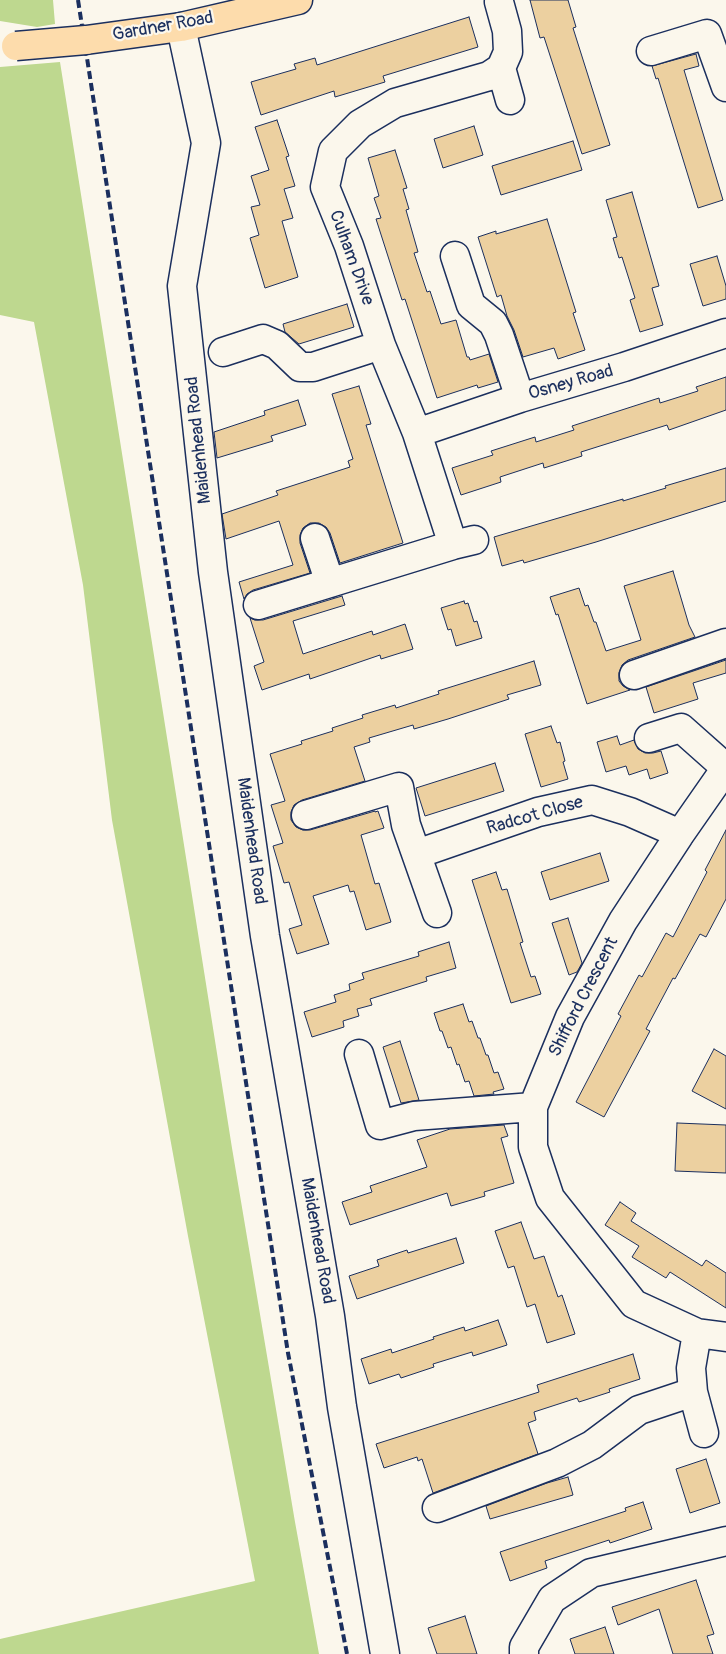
<!DOCTYPE html>
<html>
<head>
<meta charset="utf-8">
<style>
	body { margin:0 }
	canvas { display:block; background:#fbf7ec }
</style>
</head>
<body>
<canvas width="726" height="1654"></canvas>
<script>
const ctx = document.querySelector('canvas').getContext('2d');
ctx.lineJoin = 'round';
function paint(path, color) { ctx.fillStyle = color; ctx.fill(path, 'evenodd'); }
const toPath = rows => new Path2D(rows.map(r => 'M' + r).join(''));
function trace(path, color, width, dash) { ctx.strokeStyle = color; ctx.lineWidth = width; ctx.lineCap = dash ? 'butt' : 'round'; ctx.setLineDash(dash || []); ctx.stroke(path); }
function drawText(font, color, halo, rows, align = 'center') {
  ctx.font = font + ' Pangolin,sans-serif'; ctx.lineWidth = 4.5; ctx.setLineDash([]); ctx.textBaseline = 'middle'; ctx.strokeStyle = halo; ctx.fillStyle = color; for (const [text, x, y, turn = 0] of rows) {
    ctx.save(); ctx.translate(x, y); ctx.rotate((+turn || 0) * Math.PI / 180); ctx.textAlign = isNaN(turn) ? turn : align; if (halo) ctx.strokeText(text, 0, 0); ctx.fillText(text, 0, 0); ctx.restore();
  }
}
const green = toPath([
	[0,0,53,0,55,24,37,27,0,21],
	[60,62,232,1148,295,1522,319,1654,0,1654,0,1639,255,1581,188,1236,112,820,83,585,34,322,0,315,0,67]
]);
const building = toPath([
	[530,0,568,0,576,27,573,28,610,145,582,154,544,37,540,38,530,0],
	[469,17,478,47,383,76,385,82,335,97,334,91,261,115,251,82,296,69,294,64,315,58,317,65,469,17],
	[696,54,699,66,684,70,723,200,698,208,658,78,656,79,652,66,696,54],
	[277,120,289,156,286,157,295,186,284,189,293,218,282,221,298,277,265,288,250,238,259,235,251,207,260,205,251,176,269,170,255,127,277,120],
	[474,126,483,155,443,168,434,139,474,126],
	[573,141,582,170,501,195,492,166,573,141],
	[395,150,407,188,403,189,409,209,406,210,418,252,414,253,427,292,430,291,441,324,456,320,467,357,469,357,470,360,489,354,498,382,478,388,477,385,437,398,405,299,402,300,376,219,381,218,374,198,379,196,368,158,395,150],
	[632,192,659,286,652,288,663,325,640,332,630,300,635,298,622,257,619,258,613,238,617,237,606,200,632,192],
	[547,219,576,312,573,313,585,350,558,359,554,348,523,357,514,330,507,316,501,295,497,297,478,237,496,231,496,234,547,219],
	[717,256,726,286,726,299,703,306,690,264,717,256],
	[347,304,354,327,299,344,285,332,283,324,347,304],
	[726,377,726,410,669,430,667,425,600,446,581,452,582,456,544,468,543,463,500,477,501,482,461,495,452,468,493,455,491,451,535,437,536,442,574,430,572,426,659,398,660,403,698,391,696,387,726,377],
	[359,386,371,424,366,425,403,543,340,563,330,533,326,527,319,523,310,523,303,528,300,535,300,543,310,573,253,590,247,594,244,599,239,582,293,565,279,521,226,539,222,514,278,495,276,491,350,467,348,461,353,459,332,394,359,386],
	[298,400,306,425,271,436,273,441,217,458,214,432,265,415,264,411,298,400],
	[726,468,726,501,596,542,524,563,523,560,502,566,494,537,623,499,623,501,666,488,665,486,726,468],
	[673,571,689,625,695,637,628,660,622,665,619,673,619,681,623,686,630,690,587,704,558,614,556,615,550,597,579,588,585,606,588,605,594,622,596,622,606,651,641,640,624,586,673,571],
	[342,596,345,605,293,621,303,654,372,631,373,635,405,624,413,649,381,659,380,655,310,679,309,674,262,690,254,666,264,662,250,618,255,620,263,620,342,596],
	[464,601,465,604,468,603,474,622,477,621,482,638,456,646,451,629,448,630,441,608,464,601],
	[726,660,726,673,693,683,698,699,654,713,646,687,726,660],
	[534,661,541,685,507,695,509,699,448,719,414,729,413,725,369,738,370,742,354,747,365,781,302,800,294,805,291,812,291,820,296,827,303,830,310,830,375,811,375,812,378,811,384,828,361,835,375,884,379,883,391,922,366,930,354,891,350,892,348,885,313,896,329,944,297,954,289,929,302,925,289,882,284,883,273,846,283,843,271,805,285,801,270,754,302,744,301,741,333,731,332,728,363,718,362,715,395,705,396,708,439,694,438,691,534,661],
	[551,726,557,743,560,742,565,761,563,762,568,779,541,787,525,734,551,726],
	[617,736,620,745,634,740,638,749,645,753,653,753,661,751,668,773,650,779,647,769,629,775,626,766,606,772,597,742,617,736],
	[495,763,504,791,425,816,416,788,495,763],
	[726,830,726,899,706,937,700,934,675,979,673,978,646,1029,650,1031,604,1117,576,1102,621,1016,618,1014,639,975,642,977,666,933,673,937,707,872,705,870,726,830],
	[600,853,609,881,550,900,541,872,600,853],
	[496,872,502,890,507,889,523,942,520,943,531,977,535,976,541,994,511,1003,472,880,496,872],
	[568,918,582,963,577,972,569,975,552,923,568,918],
	[449,942,456,968,426,977,427,981,370,999,372,1005,357,1009,359,1016,343,1021,344,1027,312,1037,304,1012,336,1002,334,995,350,990,349,984,364,979,362,973,419,956,418,952,449,942],
	[463,1004,469,1022,472,1021,478,1038,480,1038,486,1055,488,1055,494,1073,498,1072,504,1089,493,1092,494,1094,474,1096,469,1081,465,1082,459,1064,457,1065,451,1047,448,1048,442,1031,440,1031,434,1013,463,1004],
	[400,1041,419,1100,401,1103,383,1047,400,1041],
	[714,1049,726,1056,726,1109,692,1091,714,1049],
	[677,1123,726,1125,726,1173,675,1171,677,1123],
	[504,1125,508,1136,501,1138,514,1183,484,1192,485,1196,451,1206,447,1193,350,1225,342,1202,372,1192,370,1186,427,1167,417,1140,450,1129,504,1125],
	[620,1202,636,1213,631,1221,702,1266,706,1260,726,1273,726,1308,670,1272,666,1278,632,1257,639,1246,605,1225,620,1202],
	[521,1222,534,1259,544,1256,558,1297,562,1295,575,1334,547,1343,535,1304,527,1307,514,1266,508,1268,495,1231,521,1222],
	[456,1238,464,1263,357,1299,349,1276,379,1266,377,1260,407,1250,408,1253,456,1238],
	[498,1320,507,1345,473,1356,472,1352,433,1364,434,1367,401,1378,399,1374,369,1384,361,1359,391,1349,392,1353,434,1339,433,1337,464,1327,465,1331,498,1320],
	[633,1354,640,1379,609,1389,610,1392,579,1402,577,1398,534,1412,536,1420,528,1423,538,1454,433,1493,422,1459,418,1461,417,1457,384,1468,376,1444,539,1392,537,1385,633,1354],
	[706,1459,720,1503,690,1513,676,1469,706,1459],
	[568,1477,573,1495,490,1519,486,1506,547,1483,568,1477],
	[643,1502,652,1529,610,1543,609,1540,545,1561,547,1568,510,1581,500,1552,626,1511,625,1508,643,1502],
	[696,1580,714,1634,707,1636,713,1654,673,1654,659,1609,618,1625,612,1607,696,1580],
	[465,1616,477,1654,437,1654,428,1628,465,1616],
	[605,1627,614,1654,575,1654,570,1639,605,1627]
]);
const minor = toPath([
	[181,27,206,143,182,286,213,572,265,936,330,1316,342,1407,385,1654],
	[651,51,707,34,726,87],
	[501,68,510,100],
	[455,256,471,305,493,323,499,335,520,398],
	[223,352,263,339,277,345,300,367,313,367,381,345],
	[417,433,520,398,624,367,726,333],
	[315,538,330,583],
	[453,545,417,433,381,345,349,246,325,187,333,151,360,124,395,103,489,76,501,68,508,52,507,31,499,2],
	[258,605,453,545,474,540],
	[634,675,726,643],
	[649,738,681,728,726,768],
	[726,768,680,834,623,921,570,1017,533,1107,533,1147,550,1198,634,1304,697,1333,726,1337],
	[306,815,399,787,406,825,437,913],
	[417,854,538,812,592,800,630,812,680,834],
	[359,1054,380,1125,414,1116,533,1107],
	[697,1333,691,1368,693,1392,704,1433],
	[437,1508,557,1463,592,1445,639,1410,693,1392],
	[524,1654,524,1647,552,1599,591,1573,726,1541]
]);
const major = toPath([
	[86,40,181,27,298,0]
]);
const rail = toPath([
	[78,0,288,1353,347,1654]
]);
const majorBridge = toPath([
	[16,46,86,40]
]);
const streetNames = [
	["Gardner Road",163,27,-10],
	["Culham Drive",351,258,70],
	["Osney Road",571,383,-16],
	["Maidenhead Road",199,440,-96],
	["Radcot Close",535,816,-16],
	["Maidenhead Road",251,841,82],
	["Shifford Crescent",584,997,-63],
	["Maidenhead Road",317,1241,80]
];
paint(green, '#bed88f');
paint(building, '#ecd0a0');
trace(building, '#1b2f5e', 1);
trace(minor, '#1b2f5e', 31);
trace(major, '#1b2f5e', 31);
trace(minor, '#fbf7ec', 28);
trace(major, '#fddcac', 28);
trace(rail, '#1b2f5e', 4, [8, 4]);
trace(majorBridge, '#1b2f5e', 31, []);
trace(majorBridge, '#fddcac', 28);
drawText('18px', '#1b2f5e', '#fbf7ec', streetNames);
</script>
</body>
</html>
